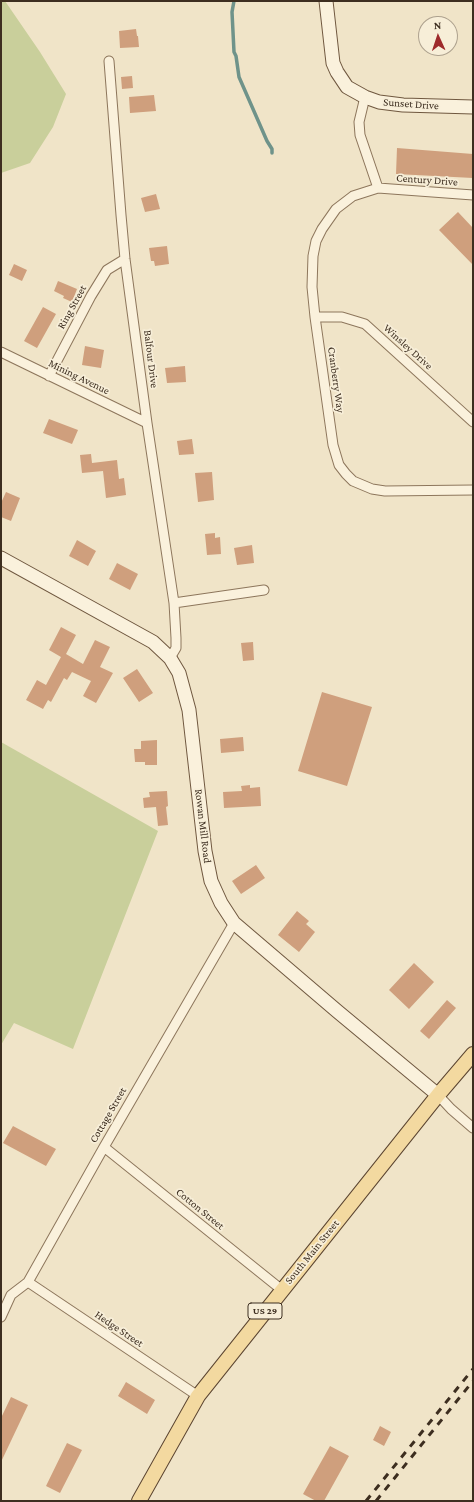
<!DOCTYPE html>
<html>
<head>
<meta charset="utf-8">
<style>
	body { margin:0 }
	#map { position:relative; width:474px; height:1502px; overflow:hidden; background:#f0e4c8; font-family:"Crimson Pro",serif }
	canvas { display:block }
	.frame { position:absolute; inset:0; border:2px solid #3d2e20; pointer-events:none }
	.north { position:absolute; left:418px; top:16px; width:40px; height:40px; box-sizing:border-box; background:#f7eed8; border:1px solid #ada18e; border-radius:50%; rotate:357deg; font-size:11px; font-weight:700; line-height:16px; text-align:center; color:#3d2e20 }
	.north::after { content:''; display:block; margin:auto; width:14px; height:18px; background:#9e2a2b; clip-path:polygon(50% 0,100% 100%,50% 72%,0 100%) }
</style>
</head>
<body>
<div id="map">
<canvas width="474" height="1502"></canvas>
<div class="frame"></div>
<div class="north">N</div>
</div>
<script>
const ctx = document.querySelector('canvas').getContext('2d');
ctx.lineJoin = 'round';
function paint(path, color) { ctx.fillStyle = color; ctx.fill(path, 'evenodd'); }
const toPath = rows => new Path2D(rows.map(r => 'M' + r).join(''));
function trace(path, color, width, dash) { ctx.strokeStyle = color; ctx.lineWidth = width; ctx.lineCap = dash ? 'butt' : 'round'; ctx.setLineDash(dash || []); ctx.stroke(path); }
function drawText(font, color, halo, rows, align = 'center') {
  ctx.font = font + ' "Crimson Pro",serif'; ctx.lineWidth = 3.5; ctx.setLineDash([]); ctx.textBaseline = 'middle'; ctx.strokeStyle = halo; ctx.fillStyle = color; for (const [text, x, y, turn = 0] of rows) {
    ctx.save(); ctx.translate(x, y); ctx.rotate((+turn || 0) * Math.PI / 180); ctx.textAlign = isNaN(turn) ? turn : align; if (halo) ctx.strokeText(text, 0, 0); ctx.fillText(text, 0, 0); ctx.restore();
  }
}
const green = toPath([
	[1,1,5,1,40,52,66,94,53,127,30,163,1,173],
	[1,742,158,831,73,1049,14,1023,1,1045]
]);
const stream = toPath([
	[234,1,232,12,234,52,236,56,239,77,267,141,272,149,272,153]
]);
const building = toPath([
	[136,29,137,36,138,36,139,47,120,48,119,31],
	[132,76,133,88,122,89,121,77],
	[154,95,156,111,130,113,129,97],
	[397,148,473,154,473,178,396,174],
	[156,194,160,209,145,212,141,198],
	[458,212,473,228,473,265,439,230],
	[167,246,169,264,155,266,154,261,151,261,149,248],
	[14,264,27,270,22,281,9,275],
	[58,281,77,289,72,302,63,298,64,296,54,291],
	[43,307,56,314,37,348,24,341],
	[85,346,104,350,101,368,82,365],
	[185,366,186,382,167,383,165,368],
	[49,419,78,430,72,444,43,433],
	[192,439,194,454,179,455,177,441],
	[91,454,92,463,117,460,119,479,124,478,126,495,106,498,103,471,82,473,80,455],
	[212,472,214,500,198,502,195,473],
	[6,492,20,498,11,521,1,517,1,503],
	[215,533,215,538,220,537,221,554,207,555,205,534],
	[77,540,96,551,88,566,69,556],
	[252,545,254,563,237,565,234,548],
	[117,563,138,574,130,590,109,579],
	[61,627,76,635,66,654,83,664,95,640,110,647,100,667,113,673,96,703,83,696,91,681,72,672,67,680,64,678,51,702,48,700,43,709,26,700,37,680,46,685,61,657,49,650],
	[253,642,254,660,243,661,241,643],
	[137,669,153,693,139,702,123,678],
	[322,692,372,707,347,786,298,771],
	[243,737,244,751,221,753,220,739],
	[157,740,157,765,145,765,145,762,135,762,134,749,141,749,141,741],
	[250,785,250,788,260,787,261,806,224,808,223,792,242,791,241,786],
	[167,791,168,806,166,807,168,825,158,826,156,807,144,808,143,798,150,797,149,792],
	[256,865,265,878,241,894,232,881],
	[297,911,309,921,306,924,315,932,299,952,278,935],
	[414,963,434,982,409,1009,389,990],
	[447,1000,456,1008,429,1039,420,1031],
	[13,1126,56,1149,46,1166,3,1143],
	[126,1382,155,1400,147,1414,118,1396],
	[11,1397,28,1405,1,1462,1,1418],
	[380,1426,391,1432,384,1446,373,1440],
	[67,1443,82,1450,60,1493,46,1486],
	[330,1446,349,1456,324,1501,316,1501,303,1494]
]);
const street = toPath([
	[109,61,121,215,125,259,147,423,174,603,176,638,176,648,170,658],
	[365,97,359,122,360,135,378,188],
	[473,195,378,188,353,196,336,209,322,229,316,241,313,256,312,287,315,317,333,445,339,465,346,474,353,481,372,489,385,491,473,490],
	[315,317,342,317,365,324,473,422],
	[1,352,147,423],
	[49,376,91,296,107,270,125,259],
	[174,603,264,590],
	[438,1095,451,1109,473,1128],
	[104,1147,282,1290],
	[28,1282,198,1396],
	[1,1317,11,1295,28,1282,104,1147,234,923]
]);
const secondary = toPath([
	[326,1,333,63,337,72,347,87,365,97,379,102,403,105,473,107],
	[1,558,153,642,170,658,179,673,189,710,205,851,211,881,221,903,234,923,337,1011,438,1095]
]);
const primary = toPath([
	[139,1501,198,1396,438,1095,473,1054]
]);
const rail = toPath([
	[366,1501,473,1369],
	[376,1501,473,1381]
]);
const shields = [
	[265,1311,34]
];
const shieldNames = [
	["US 29",265,1311]
];
const streetNames = [
	["Sunset Drive",411,104,4],
	["Century Drive",427,180,4],
	["Ring Street",72,307,-61],
	["Winsley Drive",408,347,42],
	["Balfour Drive",151,359,83],
	["Mining Avenue",79,377,26],
	["Cranberry Way",336,380,82],
	["Rowan Mill Road",203,826,83],
	["Cottage Street",108,1115,-60],
	["Cotton Street",200,1209,39],
	["South Main Street",312,1252,-51],
	["Hedge Street",119,1329,34]
];
paint(green, '#c9cf9b');
trace(stream, '#6f938a', 3.5);
paint(building, '#cf9f7d');
trace(street, '#8d765c', 11);
trace(secondary, '#6f573f', 15);
trace(primary, '#5b4430', 16);
trace(street, '#faf1dc', 9);
trace(secondary, '#faf1dc', 13);
trace(primary, '#f3d9a0', 14);
trace(rail, '#3d2e20', 3, [7, 7]);
for (const [x, y, w] of shields) { const box = new Path2D(); box.roundRect(x - w / 2, y - 8, w, 16, 3); ctx.fillStyle = '#f7eed8'; ctx.fill(box); trace(box, '#3d2e20', 1); }
drawText('bold 10px', '#3d2e20', null, shieldNames);
drawText('11px', '#3d2e20', '#f7eed8', streetNames);
</script>
</body>
</html>
